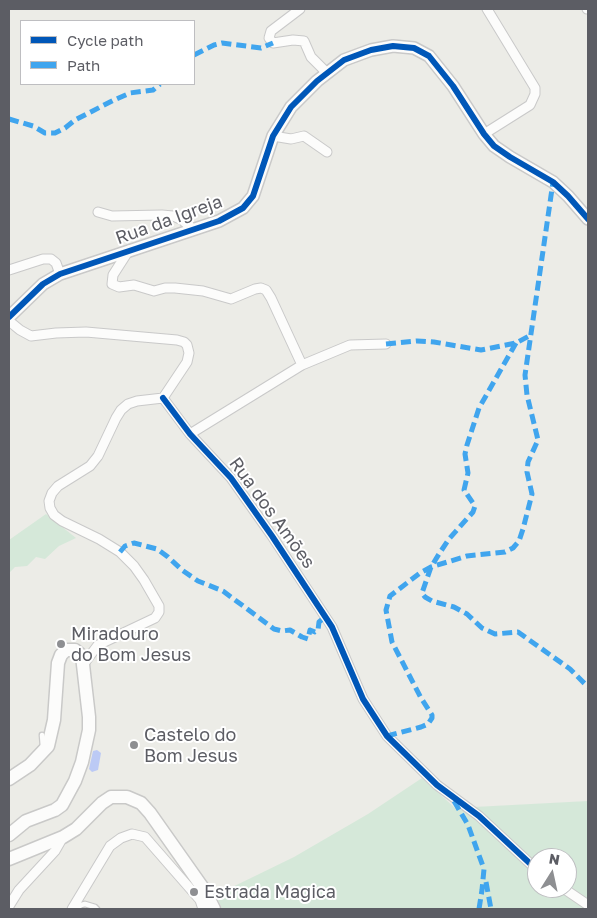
<!DOCTYPE html>
<html>
<head>
<meta charset="utf-8">
<style>
	body { margin:0 }
	#map { position:relative; width:597px; height:918px; overflow:hidden; background:#ecece7; font-family:"Golos Text",sans-serif }
	canvas { display:block }
	.frame { position:absolute; inset:0; border:10px solid #5c5d64; pointer-events:none }
	.legend { position:absolute; left:20px; top:20px; width:175px; height:65px; box-sizing:border-box; background:#fff; border:1px solid #bebec1; margin:0; padding:6px 9px; list-style:none; font-size:15px; color:#5c5d64 }
	.legend li { display:flex; align-items:center; gap:10px; height:25px }
	.legend b { width:25px; border:1px solid #bebec1 }
	.north { position:absolute; left:527px; top:848px; width:50px; height:50px; box-sizing:border-box; background:#fff; border:1px solid #bebec1; border-radius:50%; rotate:10deg; font-size:14px; font-weight:700; line-height:20px; text-align:center; color:#5c5d64 }
	.north::after { content:''; display:block; margin:auto; width:18px; height:22px; background:#8e8f92; clip-path:polygon(50% 0,100% 100%,50% 72%,0 100%) }
</style>
</head>
<body>
<div id="map">
<canvas width="597" height="918"></canvas>
<div class="frame"></div>
<ul class="legend">
<li><b style="height:6px;background:#0057b8"></b>Cycle path</li>
<li><b style="height:6px;background:#40a5ee"></b>Path</li>
</ul>
<div class="north">N</div>
</div>
<script>
const ctx = document.querySelector('canvas').getContext('2d');
ctx.lineJoin = 'round';
function paint(path, color) { ctx.fillStyle = color; ctx.fill(path, 'evenodd'); }
const toPath = rows => new Path2D(rows.map(r => 'M' + r).join(''));
function trace(path, color, width, dash) { ctx.strokeStyle = color; ctx.lineWidth = width; ctx.lineCap = dash ? 'butt' : 'round'; ctx.setLineDash(dash || []); ctx.stroke(path); }
function drawText(font, color, halo, rows, align = 'center') {
  ctx.font = font + ' "Golos Text",sans-serif'; ctx.lineWidth = 4; ctx.setLineDash([]); ctx.textBaseline = 'middle'; ctx.strokeStyle = halo; ctx.fillStyle = color; for (const [text, x, y, turn = 0] of rows) {
    ctx.save(); ctx.translate(x, y); ctx.rotate((+turn || 0) * Math.PI / 180); ctx.textAlign = isNaN(turn) ? turn : align; if (halo) ctx.strokeText(text, 0, 0); ctx.fillText(text, 0, 0); ctx.restore();
  }
}
const green = toPath([
	[46,514,76,538,59,546,45,559,36,557,27,566,15,567,9,573,9,540],
	[422,778,455,808,588,801,588,909,222,909,216,895,294,857,368,814],
	[537,858,567,858,567,888,537,888]
]);
const water = toPath([
	[97,750,101,753,98,770,92,772,89,769,93,751]
]);
const service = toPath([
	[42,735,43,747],
	[77,909,81,905,85,904,95,907,97,909]
]);
const minor = toPath([
	[300,9,271,31,269,38,273,43,293,40,304,41,311,57,327,73],
	[587,9,588,9],
	[484,134,530,105,535,94,535,88,487,9],
	[273,136,291,139,304,136,327,152],
	[98,212,112,216,162,215,173,216,182,220,193,229],
	[129,250,113,275,112,284,119,287,134,285,154,291,165,288,175,288,203,291,231,299,255,289,261,288,266,290,271,298,302,365],
	[9,270,43,259,51,259,56,263,60,274],
	[9,321,20,330,31,336,56,333,86,332,177,340,184,342,187,345,189,353,187,362,163,398],
	[163,398,190,434,231,478,272,536,332,627,363,699,387,736,437,785,479,816,537,870],
	[190,434,302,365,350,345,386,344],
	[83,665,98,645,155,618,159,612,159,606,144,580,134,566,120,552,99,539,62,521,54,515,50,508,49,501,52,493,58,486,90,466,98,456,116,418,121,410,128,404,137,401,163,398],
	[563,888,588,905],
	[9,906,19,890,55,851,63,837],
	[72,909,110,846,121,838,132,834,145,837,200,900,203,909]
]);
const tertiary = toPath([
	[9,317,43,284,60,274,219,221,243,208,253,196,273,136,291,107,317,81,344,60,371,50,393,46,414,48,429,56,453,86,484,134,494,146,510,157,553,182,568,196,588,219]
]);
const secondary = toPath([
	[9,779,30,765,48,746,54,720,58,663,61,655,66,650,75,650,82,656,89,717,89,730,82,762,75,781,62,805,55,810,26,821,9,835],
	[9,859,63,837,76,829,102,803,111,797,127,797,141,803,150,813,205,891,214,909]
]);
const quiet = toPath([
	[194,55,214,45,222,43,261,48,273,43],
	[9,119,33,126,45,133,55,133,65,128,75,120,114,100,130,93,153,90,160,84],
	[516,343,479,408,467,445,465,454,468,473,464,490,475,506,473,512,449,539,439,554,431,567,422,593,425,597,432,601,454,607,467,614,482,628,495,634,518,632,570,669,588,687],
	[386,344,417,341,434,342,481,350,516,343,531,335],
	[120,552,125,546,134,543,157,549,168,557,182,570,198,581,223,591,274,629,282,631,290,630,302,637,308,639,310,630,315,632,318,630,319,622,325,617],
	[387,736,421,727,428,724,432,718,432,715,421,698,392,642,386,610,390,596,420,573,431,567,467,556,505,552,513,548,519,541,523,529,532,494,527,472,528,462,538,440,527,395,525,375,553,182],
	[454,801,468,825,484,869,482,890,479,909],
	[486,882,491,909]
]);
const cycleway = toPath([
	[9,317,43,284,60,274,219,221,243,208,253,196,273,136,291,107,317,81,344,60,371,50,393,46,414,48,429,56,453,86,484,134,494,146,510,157,553,182,568,196,588,219],
	[163,398,190,434,231,478,272,536,332,627,363,699,387,736,437,785,479,816,537,870]
]);
const markers = [
	[61,644,5,"#8e8f92"],
	[134,745,5,"#8e8f92"],
	[194,892,5,"#8e8f92"]
];
const streetNames = [
	["Rua da Igreja",169,220,-20],
	["Rua dos Amões",272,513,54]
];
const poiNames = [
	["Miradouro",71,634],
	["do Bom Jesus",71,655],
	["Castelo do",144,735],
	["Bom Jesus",144,756],
	["Estrada Magica",204,892]
];
paint(green, '#d5e8d9');
paint(water, '#bccaf5');
trace(service, '#c9c9c9', 7);
trace(minor, '#c9c9c9', 11);
trace(tertiary, '#c9c9c9', 14);
trace(secondary, '#c9c9c8', 15);
trace(service, '#fcfcfb', 4.5);
trace(minor, '#fcfcfb', 9);
trace(tertiary, '#fcfcfb', 11);
trace(secondary, '#fcfcfb', 12);
trace(quiet, '#40a5ee', 5, [10, 5]);
trace(cycleway, '#0057b8', 6);
for (const [x, y, r, color] of markers) { const dot = new Path2D(); dot.arc(x, y, r, 0, 2 * Math.PI); ctx.fillStyle = color; ctx.fill(dot); trace(dot, '#fff', 2); }
drawText('18px', '#5c5d64', '#fff', streetNames);
drawText('18px', '#5c5d64', '#fff', poiNames, 'left');
</script>
</body>
</html>
